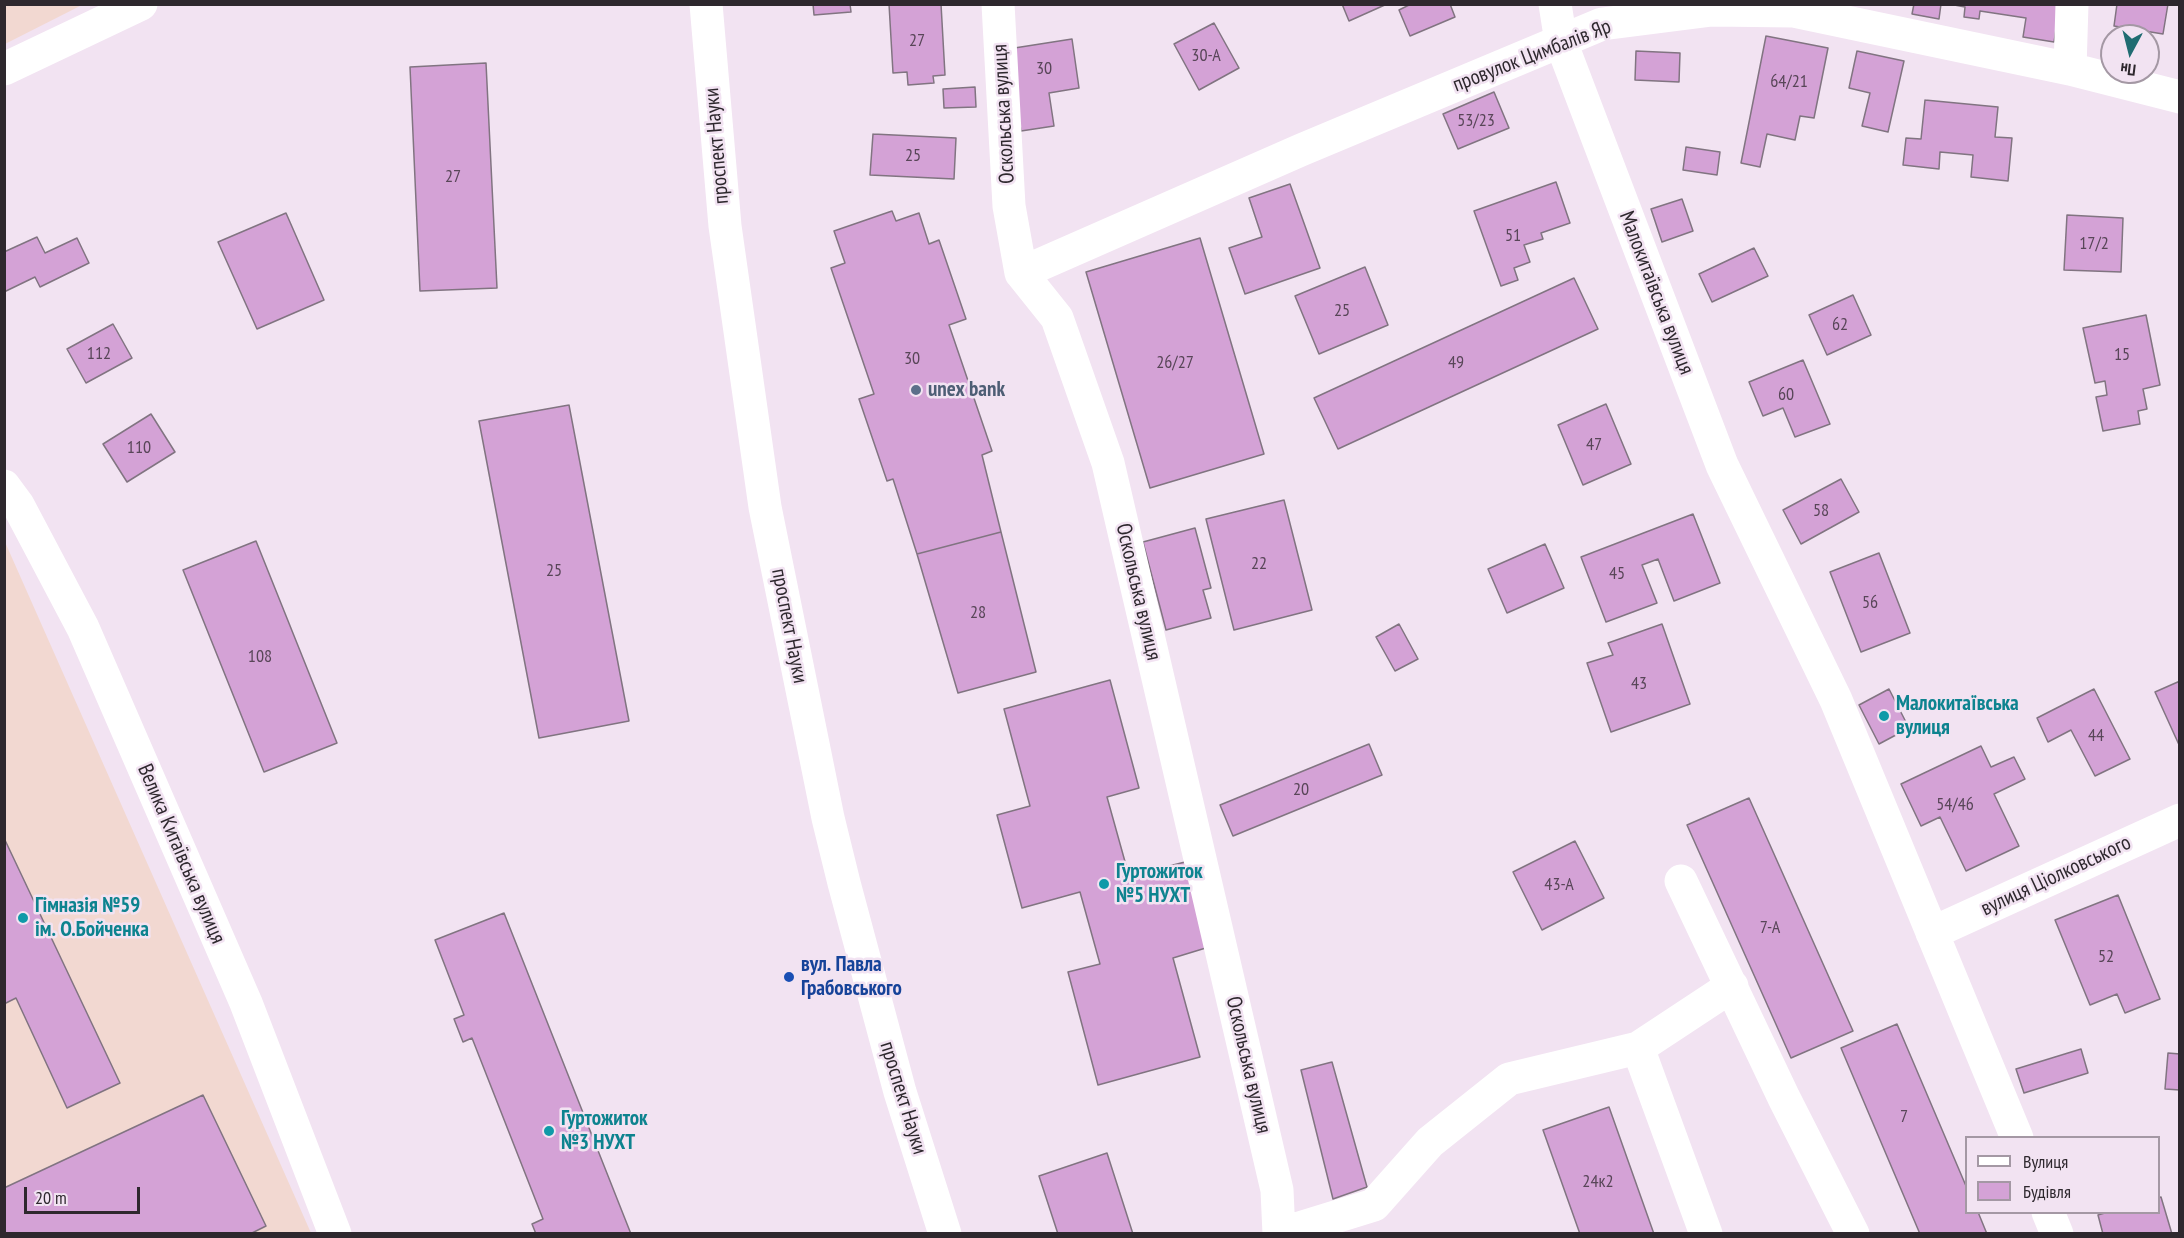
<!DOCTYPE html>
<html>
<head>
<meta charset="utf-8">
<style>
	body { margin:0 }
	#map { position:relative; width:2184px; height:1238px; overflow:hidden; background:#f2e3f2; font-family:"PT Sans Narrow",sans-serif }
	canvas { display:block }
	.frame { position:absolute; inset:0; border:6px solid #2e282e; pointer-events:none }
	.legend { position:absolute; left:1965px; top:1136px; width:195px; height:78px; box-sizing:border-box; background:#f2e3f2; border:2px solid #a498a4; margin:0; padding:8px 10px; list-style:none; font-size:18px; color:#2e282e }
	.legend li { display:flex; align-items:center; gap:12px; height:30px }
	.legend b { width:30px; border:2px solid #a498a4 }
	.north { position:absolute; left:2100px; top:24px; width:60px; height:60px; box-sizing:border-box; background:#f2e3f2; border:2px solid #a498a4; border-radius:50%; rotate:187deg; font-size:16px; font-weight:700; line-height:24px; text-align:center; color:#2e282e }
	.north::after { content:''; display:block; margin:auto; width:21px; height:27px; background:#206c72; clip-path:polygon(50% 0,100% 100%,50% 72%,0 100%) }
	.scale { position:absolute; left:24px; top:1187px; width:116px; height:27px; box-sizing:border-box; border:3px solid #2e282e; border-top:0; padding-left:8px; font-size:18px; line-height:21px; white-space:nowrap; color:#2e282e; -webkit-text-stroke:4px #f2e3f2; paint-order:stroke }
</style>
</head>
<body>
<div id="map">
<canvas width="2184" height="1238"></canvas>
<div class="frame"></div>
<ul class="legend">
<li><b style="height:8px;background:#fff"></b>Вулиця</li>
<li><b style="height:16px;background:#d4a2d6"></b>Будівля</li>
</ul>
<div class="north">Пн</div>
<div class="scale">20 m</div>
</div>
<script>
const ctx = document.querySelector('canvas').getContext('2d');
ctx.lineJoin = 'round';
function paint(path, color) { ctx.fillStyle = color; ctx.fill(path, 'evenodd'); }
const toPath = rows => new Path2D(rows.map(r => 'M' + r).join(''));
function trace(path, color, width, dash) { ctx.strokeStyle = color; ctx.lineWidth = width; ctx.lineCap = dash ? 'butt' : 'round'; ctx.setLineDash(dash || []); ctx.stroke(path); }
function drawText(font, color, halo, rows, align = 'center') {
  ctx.font = font + ' "PT Sans Narrow",sans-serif'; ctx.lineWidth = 5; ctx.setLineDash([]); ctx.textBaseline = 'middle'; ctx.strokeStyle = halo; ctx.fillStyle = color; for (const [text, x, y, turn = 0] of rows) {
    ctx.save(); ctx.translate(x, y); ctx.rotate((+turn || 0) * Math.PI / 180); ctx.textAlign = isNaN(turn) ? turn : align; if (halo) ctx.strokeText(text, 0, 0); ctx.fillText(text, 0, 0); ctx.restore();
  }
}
const education = toPath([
	[5,4,82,4,82,5,5,44],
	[5,542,311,1233,5,1233]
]);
const building = toPath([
	[813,4,850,4,851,12,814,15,813,4],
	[889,4,941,4,945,75,933,76,934,83,908,85,907,72,893,73,889,4],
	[1342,4,1387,4,1349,21,1342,4],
	[1411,4,1450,4,1455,17,1410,36,1399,10,1411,4],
	[1914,4,1941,4,1939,19,1912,14,1914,4],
	[1949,4,2060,4,2054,42,2023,37,2026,18,1980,11,1979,19,1964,17,1965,7,1949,4],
	[2117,4,2168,4,2163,34,2114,26,2117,4],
	[1214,23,1239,68,1199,90,1174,44,1214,23],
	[1766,36,1828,48,1814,118,1800,116,1795,140,1767,134,1760,167,1741,163,1766,36],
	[1072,39,1079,88,1049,93,1054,126,1021,131,1008,49,1072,39],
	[1636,51,1680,53,1679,82,1635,80,1636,51],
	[1857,51,1904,61,1888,132,1862,126,1870,93,1849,88,1857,51],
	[486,63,497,288,420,291,410,67,486,63],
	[975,87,976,107,944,108,943,89,975,87],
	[1494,92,1509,128,1458,149,1443,114,1494,92],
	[1925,100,1998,107,1995,137,2012,138,2008,181,1971,177,1973,155,1940,152,1939,169,1903,165,1906,138,1921,139,1925,100],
	[873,134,956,138,954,179,870,175,873,134],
	[1686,147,1720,152,1717,175,1683,170,1686,147],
	[1556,182,1570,223,1541,233,1543,239,1524,245,1530,262,1514,268,1518,280,1501,286,1474,211,1556,182],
	[1290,184,1320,268,1245,294,1229,248,1262,237,1249,198,1290,184],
	[1682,199,1693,231,1662,242,1651,209,1682,199],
	[892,211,896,221,919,213,929,244,939,240,966,319,949,325,992,451,982,455,1001,532,917,554,893,479,887,481,859,399,874,394,831,268,845,263,834,231,892,211],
	[286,213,324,300,257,329,218,242,286,213],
	[2067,215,2123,218,2121,272,2064,270,2067,215],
	[37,237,45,253,77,238,89,263,40,287,35,277,4,292,4,252,37,237],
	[1200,238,1264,454,1150,488,1086,272,1200,238],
	[1754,248,1768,276,1712,302,1699,274,1754,248],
	[1365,267,1388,325,1319,354,1295,296,1365,267],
	[1574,278,1598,329,1338,449,1314,398,1574,278],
	[1853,295,1871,335,1827,355,1809,315,1853,295],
	[2146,315,2160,385,2143,389,2147,409,2138,411,2140,424,2103,431,2096,397,2107,395,2105,381,2095,383,2083,328,2146,315],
	[113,324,132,358,86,383,67,349,113,324],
	[1803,360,1830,424,1795,437,1783,408,1763,416,1749,382,1803,360],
	[1606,404,1631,464,1583,485,1558,425,1606,404],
	[569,405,629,721,539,738,479,421,569,405],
	[151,414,175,452,127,482,103,444,151,414],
	[1841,479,1859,512,1801,544,1783,510,1841,479],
	[1284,500,1312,610,1234,630,1206,519,1284,500],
	[1693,514,1720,583,1674,601,1658,559,1642,565,1657,603,1606,622,1581,557,1693,514],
	[1195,528,1211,588,1203,590,1211,618,1166,630,1143,542,1195,528],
	[1001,532,1036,672,958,693,917,554,1001,532],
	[256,541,337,743,264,772,183,570,256,541],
	[1545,544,1564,588,1507,613,1488,569,1545,544],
	[1879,553,1910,633,1861,652,1830,572,1879,553],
	[1399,624,1418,659,1395,671,1376,637,1399,624],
	[1662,624,1690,704,1611,732,1587,663,1613,655,1608,643,1662,624],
	[1110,680,1139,788,1107,797,1129,876,1185,862,1209,947,1173,958,1200,1057,1098,1085,1068,972,1100,964,1080,892,1022,908,997,815,1030,806,1004,709,1110,680],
	[2180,681,2180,747,2155,692,2180,681],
	[1889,689,1909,728,1879,744,1859,705,1889,689],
	[2094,689,2130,759,2095,776,2071,730,2048,742,2037,718,2094,689],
	[1369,744,1382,775,1233,836,1220,805,1369,744],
	[1981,746,1991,767,2014,757,2025,779,1994,794,2019,846,1966,871,1940,817,1921,826,1901,784,1981,746],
	[1749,798,1853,1031,1791,1058,1687,825,1749,798],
	[4,838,120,1083,67,1108,16,998,4,1004,4,838],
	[1575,841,1604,898,1542,930,1513,872,1575,841],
	[2118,895,2160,999,2125,1013,2117,994,2090,1005,2055,920,2118,895],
	[504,913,631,1234,536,1234,532,1224,543,1219,472,1038,463,1042,454,1019,464,1015,435,940,504,913],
	[1897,1024,1966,1186,1966,1212,1978,1212,1987,1234,1920,1234,1841,1048,1897,1024],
	[2081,1049,2088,1073,2024,1093,2016,1069,2081,1049],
	[2168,1053,2180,1054,2180,1090,2165,1089,2168,1053],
	[1332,1062,1367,1187,1333,1199,1301,1070,1332,1062],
	[203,1095,266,1226,250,1234,4,1234,4,1188,203,1095],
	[1609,1107,1654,1234,1580,1234,1543,1130,1609,1107],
	[1107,1153,1133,1234,1058,1234,1039,1176,1107,1153],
	[2161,1197,2172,1234,2103,1234,2098,1215,2108,1212,2158,1212,2158,1198,2161,1197]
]);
const minor = toPath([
	[998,4,1009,206,1021,273,1057,318,1108,463,1277,1190,1279,1234],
	[1555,4,1561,42,1722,465,1836,700,2017,1138],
	[4,69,141,4],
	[2070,69,2072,4],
	[1021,273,1301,150,1602,24,1712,10,1794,11,2070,69,2180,97],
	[4,486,18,505,83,628,246,1003,335,1234],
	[1681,881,1784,1098,1853,1234],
	[1932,933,2180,820],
	[1638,1048,1706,1234],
	[2048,1212,2057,1234],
	[1280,1234,1374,1205,1430,1142,1509,1079,1638,1048,1732,986]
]);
const major = toPath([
	[706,4,725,226,765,507,828,818,844,883,900,1092,945,1234]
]);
const markers = [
	[916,390,6,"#5c6f8a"],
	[1884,716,6,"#0f9aa8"],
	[1104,884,6,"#0f9aa8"],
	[23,918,6,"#0f9aa8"],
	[789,977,6,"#1a4fb4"],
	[549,1131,6,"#0f9aa8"]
];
const numberNames = [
	["27",917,41],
	["30-А",1206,56],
	["30",1044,69],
	["64/21",1789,82],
	["53/23",1476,121],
	["25",913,156],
	["27",453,177],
	["51",1513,236],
	["17/2",2094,244],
	["25",1342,311],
	["62",1840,325],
	["112",99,354],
	["15",2122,355],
	["30",912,359],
	["26/27",1175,363],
	["49",1456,363],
	["60",1786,395],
	["47",1594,445],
	["110",139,448],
	["58",1821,511],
	["22",1259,564],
	["25",554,571],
	["45",1617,574],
	["56",1870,603],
	["28",978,613],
	["108",260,657],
	["43",1639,684],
	["44",2096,736],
	["20",1301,790],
	["54/46",1955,805],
	["43-А",1559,885],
	["7-А",1770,928],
	["52",2106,957],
	["7",1904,1117],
	["24к2",1598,1182]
];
const streetNames = [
	["провулок Цимбалів Яр",1532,56,-21],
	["Оскольська вулиця",1004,114,-93],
	["проспект Науки",717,146,-95],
	["Малокитаївська вулиця",1656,293,69],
	["Оскольська вулиця",1138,592,77],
	["проспект Науки",789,626,79],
	["Велика Китаївська вулиця",181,854,67],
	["вулиця Ціолковського",2056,876,-25],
	["Оскольська вулиця",1248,1065,77],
	["проспект Науки",903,1098,73]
];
const serviceNames = [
	["unex bank",928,390]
];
const cultureNames = [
	["Малокитаївська",1896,704],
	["вулиця",1896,728],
	["Гуртожиток",1116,872],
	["№5 НУХТ",1116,896],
	["Гімназія №59",35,906],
	["ім. О.Бойченка",35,930],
	["Гуртожиток",561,1119],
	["№3 НУХТ",561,1143]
];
const transitNames = [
	["вул. Павла",801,965],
	["Грабовського",801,989]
];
paint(education, '#f2d8d1');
paint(building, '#d4a2d6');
trace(building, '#817481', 1.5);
trace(minor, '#fff', 33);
trace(major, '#fff', 33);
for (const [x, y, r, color] of markers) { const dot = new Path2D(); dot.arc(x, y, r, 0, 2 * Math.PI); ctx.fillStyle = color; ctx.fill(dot); trace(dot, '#f2e3f2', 2); }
drawText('18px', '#584658', null, numberNames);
drawText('21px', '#2e282e', '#f2e3f2', streetNames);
drawText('bold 21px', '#4e5e75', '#f2e3f2', serviceNames, 'left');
drawText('bold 21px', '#0d838f', '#f2e3f2', cultureNames, 'left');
drawText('bold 21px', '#164399', '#f2e3f2', transitNames, 'left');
</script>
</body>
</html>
